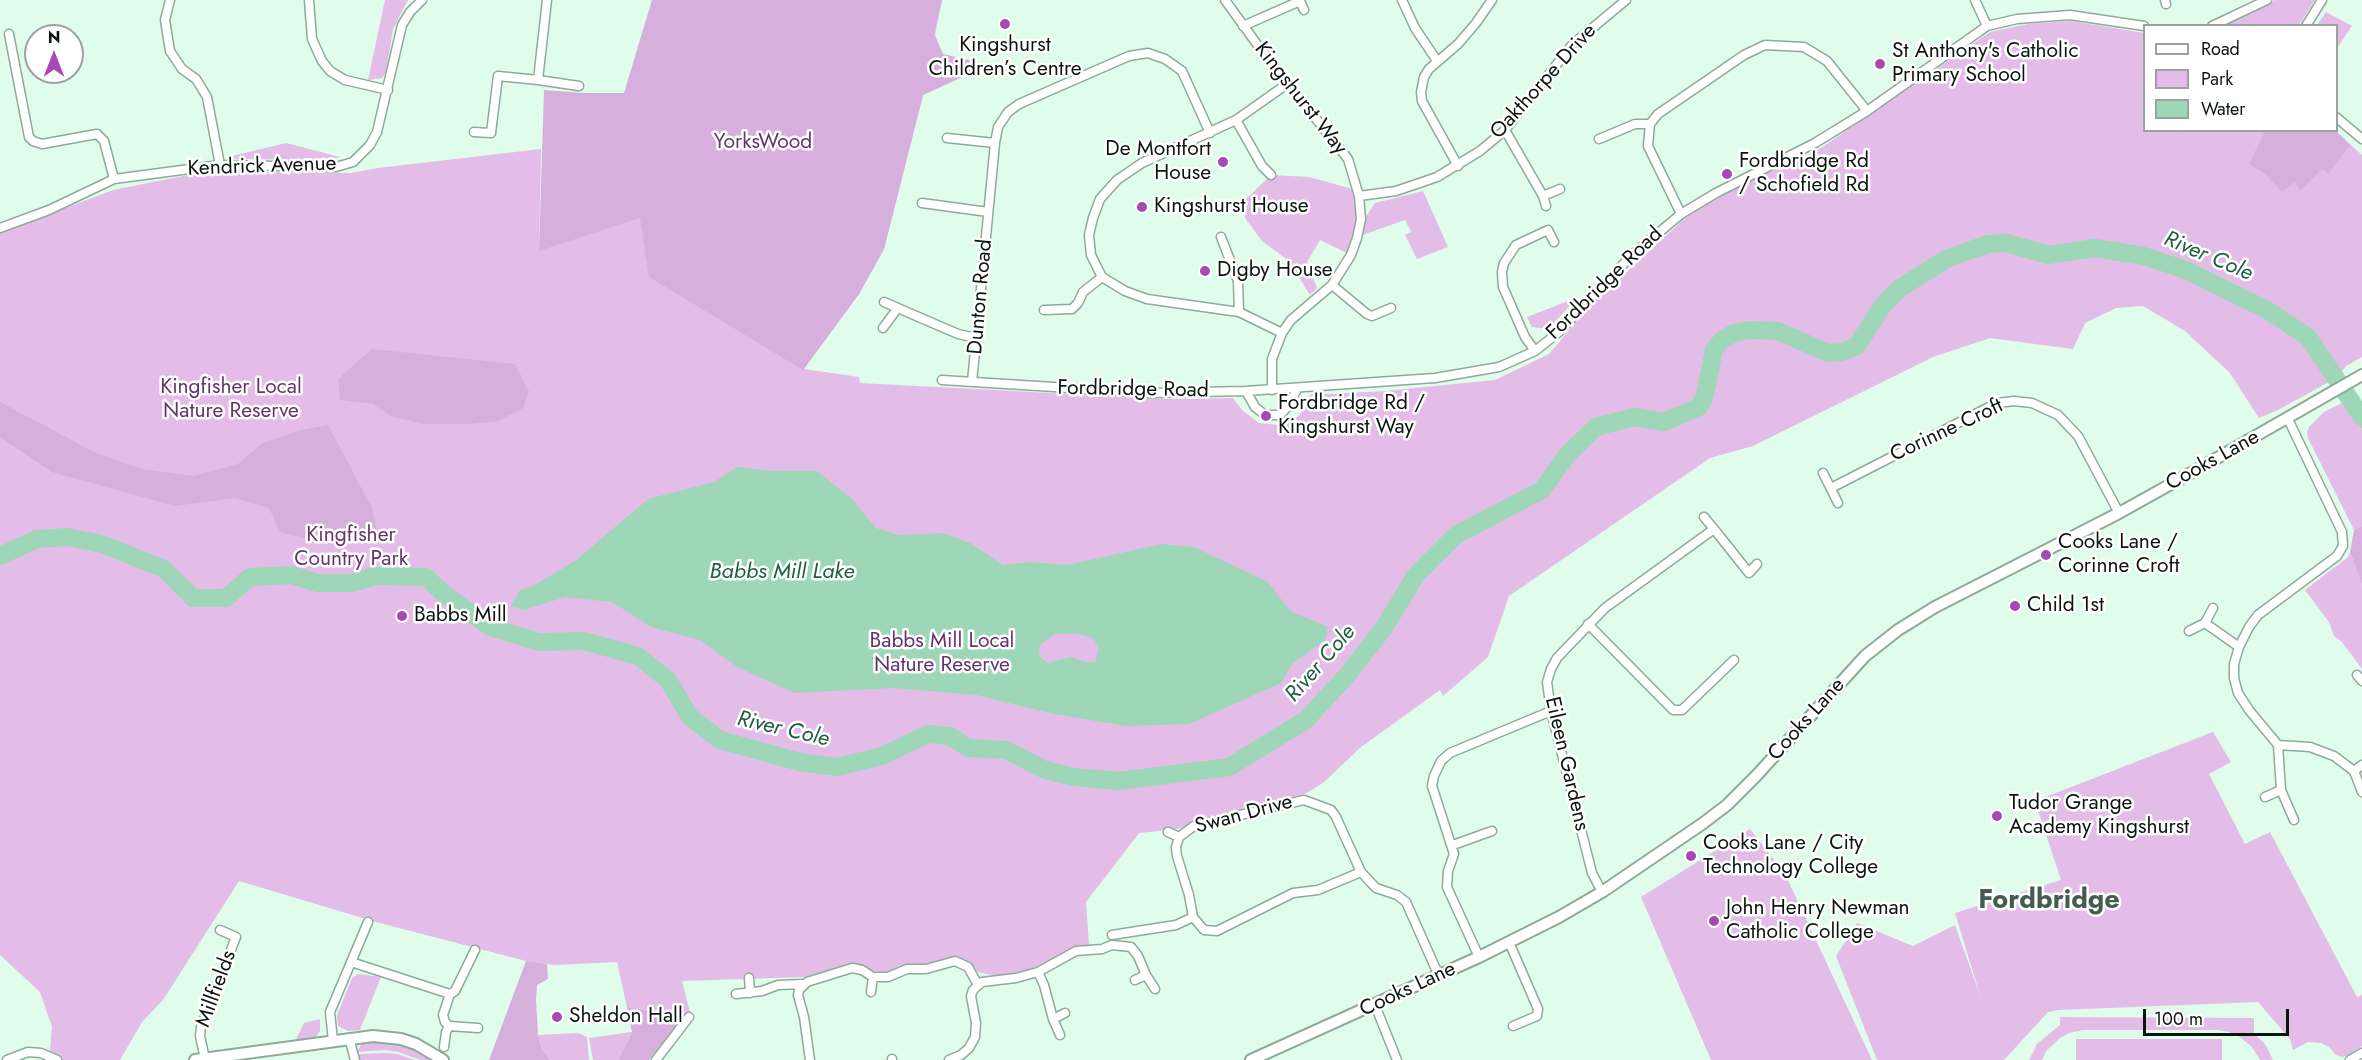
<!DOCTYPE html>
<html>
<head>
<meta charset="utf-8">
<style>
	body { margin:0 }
	#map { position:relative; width:2362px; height:1060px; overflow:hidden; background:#e0fceb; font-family:Jost,sans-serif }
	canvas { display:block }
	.legend { position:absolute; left:2143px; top:24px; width:195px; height:108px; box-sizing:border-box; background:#fff; border:2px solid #9da19f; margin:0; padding:8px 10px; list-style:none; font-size:18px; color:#0b1510 }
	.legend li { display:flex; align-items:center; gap:12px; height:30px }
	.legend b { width:30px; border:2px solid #9da19f }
	.north { position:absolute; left:24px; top:24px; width:60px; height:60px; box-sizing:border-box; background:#fff; border:2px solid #9da19f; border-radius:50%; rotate:0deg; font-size:16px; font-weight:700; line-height:24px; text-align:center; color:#0b1510 }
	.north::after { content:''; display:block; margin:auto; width:21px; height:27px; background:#a749b3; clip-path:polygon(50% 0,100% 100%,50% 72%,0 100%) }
	.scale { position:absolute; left:2143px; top:1009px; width:146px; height:27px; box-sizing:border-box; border:3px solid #0b1510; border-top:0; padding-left:8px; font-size:18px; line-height:21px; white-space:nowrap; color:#0b1510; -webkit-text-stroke:4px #fff; paint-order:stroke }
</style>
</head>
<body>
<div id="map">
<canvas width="2362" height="1060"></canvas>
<ul class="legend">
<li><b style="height:8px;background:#fff"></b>Road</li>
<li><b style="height:16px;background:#e4bce8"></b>Park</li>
<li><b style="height:16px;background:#9dd7b7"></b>Water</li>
</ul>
<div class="north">N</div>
<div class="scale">100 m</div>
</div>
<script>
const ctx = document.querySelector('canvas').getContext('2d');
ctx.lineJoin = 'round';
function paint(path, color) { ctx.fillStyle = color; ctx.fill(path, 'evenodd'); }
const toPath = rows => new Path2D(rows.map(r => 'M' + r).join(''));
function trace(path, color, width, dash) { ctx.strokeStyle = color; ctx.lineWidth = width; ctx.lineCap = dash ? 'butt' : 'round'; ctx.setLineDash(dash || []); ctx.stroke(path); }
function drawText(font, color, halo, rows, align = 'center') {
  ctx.font = font + ' Jost,sans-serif'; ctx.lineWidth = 5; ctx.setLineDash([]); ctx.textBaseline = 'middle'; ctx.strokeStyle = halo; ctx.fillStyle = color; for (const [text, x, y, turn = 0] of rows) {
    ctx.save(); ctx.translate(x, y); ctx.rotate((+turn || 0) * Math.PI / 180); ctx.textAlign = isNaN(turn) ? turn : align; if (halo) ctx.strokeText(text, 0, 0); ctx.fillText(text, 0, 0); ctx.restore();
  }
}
const green = toPath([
	[385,0,408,0,393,29,386,72,382,78,368,80],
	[656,0,942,0,923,95,884,249,859,294,804,369,859,377,860,383,1166,399,1233,398,1243,411,1259,423,1278,425,1299,416,1310,395,1385,391,1495,380,1549,354,1591,305,1684,219,1717,197,1821,148,1990,32,2028,24,2071,21,2144,33,2144,130,2336,131,2362,155,2362,357,2346,366,2338,377,2280,409,2259,418,2230,373,2185,331,2143,306,2116,308,2085,323,2073,349,1990,338,1933,357,1753,446,1710,458,1509,596,1488,657,1443,696,1440,690,1361,747,1323,783,1303,795,1192,823,1178,829,1139,833,1086,902,1089,945,1074,947,1030,970,1005,978,978,972,967,961,955,958,928,965,915,964,885,973,853,966,805,977,682,981,691,1016,627,1007,617,962,555,965,526,961,376,922,239,881,163,1000,142,1022,120,1060,61,1060,50,1051,52,1027,40,992,0,955,0,233,113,190,209,171,351,173,378,168,541,149,539,250,625,102],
	[2275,0,2315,0,2299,25,2222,26],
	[2326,12,2352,26,2337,48,2336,26,2317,25],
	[286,143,340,157,328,160,235,159,232,156],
	[1271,175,1309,177,1353,189,1359,196,1361,219,1351,255,1320,240,1307,262,1317,288,1310,295,1289,261,1262,241,1245,218,1245,200],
	[1423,191,1448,247,1417,259,1405,235,1411,232,1405,220,1362,235,1365,218,1375,203],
	[1578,297,1548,329,1532,327,1527,317],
	[2342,403,2362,429,2362,526,2354,530,2308,438,2307,432,2309,427,2324,412],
	[2350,552,2362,585,2362,669,2342,642,2334,636,2329,622,2305,590,2348,557],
	[2213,732,2231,762,2209,774,2245,844,2270,832,2357,997,2362,995,2362,1046,2349,1055,2342,1057,2336,1055,2329,1047,2321,1043,2308,1042,2293,1050,2290,1039,2258,1002,2058,1010,2048,1012,2004,1060,1877,1060,1836,956,1857,923,1913,946,1955,925,1981,998,1955,913,2061,880,2035,801],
	[1750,829,1785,874,1872,1060,1711,1060,1641,897],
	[358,974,381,977,360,1030,348,1031,338,1026,337,1015,352,978],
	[2060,1017,2254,1018,2254,1034,2265,1044,2273,1060,2260,1060,2252,1047,2240,1037,2229,1032,2218,1030,2083,1030,2069,1033,2060,1038,2046,1051,2042,1060,2029,1060,2037,1044,2060,1025],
	[320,1019,320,1031,315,1038,295,1041,304,1023],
	[632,1032,618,1060,593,1060,589,1038],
	[578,1033,587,1037,589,1060,550,1060,542,1049,538,1035],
	[2076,1039,2222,1039,2222,1060,2076,1060],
	[379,1041,398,1044,417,1050,432,1060,421,1060,398,1052,386,1050,357,1052,362,1043],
	[386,1053,397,1054,415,1060,360,1060,358,1054]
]);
const forest = toPath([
	[652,0,942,0,934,33,943,54,989,65,923,95,884,249,859,294,803,370,649,277,640,218,539,251,544,90,584,93,624,93],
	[2265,131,2336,131,2350,145,2328,174,2322,169,2300,191,2295,182,2282,192,2264,173,2249,164],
	[372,349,515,364,529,391,523,408,498,421,471,424,424,424,390,416,373,404,340,400,338,379],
	[0,402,96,453,142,469,194,476,238,464,261,444,297,431,328,425,372,508,376,528,369,541,334,545,280,532,269,508,235,498,175,506,52,472,0,437],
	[2362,526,2362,585,2350,552,2354,530],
	[526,961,547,964,548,979,537,985,536,1000,538,1035,542,1049,550,1060,489,1060],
	[627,1007,685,1016,649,1060,618,1060,632,1032]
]);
const water = toPath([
	[2357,394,2362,403,2362,429,2342,403],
	[737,467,775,471,817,471,852,499,876,528,899,535,943,533,970,543,1003,565,1031,562,1067,565,1162,544,1194,547,1268,582,1290,611,1328,627,1325,640,1292,664,1281,683,1189,724,1126,726,1054,714,977,695,894,688,795,693,739,668,700,640,651,627,612,602,565,597,524,610,511,606,520,590,533,586,575,561,648,499,714,482],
	[1080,634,1094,639,1099,649,1095,662,1085,662,1071,657,1047,663,1039,656,1040,645,1055,634]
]);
const river = toPath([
	[0,556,37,539,67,537,102,544,164,569,193,598,226,598,250,577,291,575,318,583,352,583,376,576,426,577,443,593,490,627,539,642,584,641,638,656,668,680,690,717,720,740,800,762,837,767,882,756,928,734,950,736,968,748,1006,750,1045,770,1074,777,1119,781,1229,767,1306,720,1348,674,1370,646,1385,626,1416,575,1456,535,1542,490,1567,455,1596,427,1634,417,1664,422,1699,407,1704,399,1714,350,1722,340,1734,333,1750,330,1778,331,1828,353,1842,352,1857,346,1883,305,1900,288,1948,258,1988,244,2007,243,2048,255,2095,248,2144,256,2186,270,2267,310,2308,337,2362,417]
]);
const minor = toPath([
	[170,0,165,20,170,51,182,69,196,79,207,97,220,165],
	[309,0,312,39,322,61,330,71,345,80,388,90],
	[547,0,538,80,579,86],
	[1225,0,1259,47,1348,159,1359,196,1361,219,1357,238,1351,255,1332,285,1291,320,1282,333,1272,359,1272,390],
	[1402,0,1415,28,1437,61],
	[1975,0,1987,26],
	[2165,0,2166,4],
	[1243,26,1300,1,1304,10],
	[2212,26,2267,0],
	[2306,26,2322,0],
	[9,34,29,137,33,141,42,144,97,134,104,141,114,179],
	[2336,117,2362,139],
	[1236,120,1262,166,1271,175],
	[1505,130,1543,196,1546,206],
	[474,132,491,133,498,76,538,80],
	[947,138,995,143],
	[1599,139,1635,124,1650,124],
	[1458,166,1422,101,1421,92,1424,77,1429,69,1458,44,1476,23,1492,0],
	[1359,196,1396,191,1437,177,1480,151,1505,130,1572,45,1626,0],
	[1543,196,1560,189],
	[922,203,988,212],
	[1681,214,1648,146,1650,124,1658,114,1744,55,1765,45,1804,47,1827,61,1867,111],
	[0,228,49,210,114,179,220,165,336,167,353,162,370,145,377,132,402,25,410,12,422,0],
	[1221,237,1238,281,1239,312],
	[1332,285,1367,314,1372,316,1391,308],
	[884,302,958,334,976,338],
	[1044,310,1072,309,1078,303,1083,292,1102,277],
	[883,328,897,309],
	[1282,333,1239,312,1147,299,1125,291,1102,277,1091,255,1089,235,1093,218,1100,199,1117,180,1142,163,1236,120,1287,84],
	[1535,351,1525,337,1503,287,1502,272,1504,263,1516,245,1548,230,1554,242],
	[942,380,1150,393,1246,391,1435,378,1499,367,1535,351,1559,332,1632,255,1681,214,1716,193,1815,143,1867,111,1987,26,2017,19,2070,15,2144,26],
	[972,382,995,143,998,127,1008,112,1019,104,1129,56,1148,53,1165,59,1182,71,1210,133],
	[1246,391,1255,407,1265,415,1280,415,1289,405,1297,389],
	[2288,419,2342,532,2343,546,2337,556,2258,615,2249,627,2239,647,2234,664,2234,678,2238,693,2249,710,2278,745,2281,790,2294,820],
	[1823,473,1838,503],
	[1831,488,1997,403,2014,401,2032,403,2058,415,2078,436,2119,513],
	[1704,517,1714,529],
	[2205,623,2239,647],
	[1588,624,1673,710,1682,710,1734,660],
	[2189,631,2205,623,2213,608],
	[2357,675,2362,681],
	[2278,745,2310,747,2334,756,2354,771,2362,792],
	[2354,771,2362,765],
	[2265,797,2281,790],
	[1168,832,1179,837],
	[1453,845,1492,831],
	[1361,872,1336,817,1331,810,1304,800,1194,826,1179,837,1176,847,1177,856,1189,895,1193,917,1204,930,1217,931,1293,893,1318,890,1361,872,1376,888,1397,895,1406,902,1439,976],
	[1602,892,1592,873,1551,711,1547,682,1551,669,1557,658,1605,608,1714,529,1749,573,1757,564],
	[1112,935,1176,925,1193,917],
	[1509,942,1538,1009,1537,1016,1513,1026],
	[1479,957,1447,887,1448,871,1454,854,1432,786,1434,776,1441,761,1450,753,1551,711],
	[351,962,450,994,455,991,475,950],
	[1038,972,1044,985,1053,1019,1060,1035],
	[749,978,750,993],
	[1135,980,1146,975],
	[871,992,873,977],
	[450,994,443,1015,445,1022,449,1026,478,1028],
	[736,994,762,991,778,985,803,984],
	[1375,1005,1397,1060],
	[1053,1019,1065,1013],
	[349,1038,355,1060],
	[333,1041,330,1012,368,922],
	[444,1047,446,1032,449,1026],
	[205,1059,200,1036,201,1027,236,937,220,930],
	[892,1059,892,1060],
	[7,1060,28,1052,41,1053,57,1060],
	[656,1060,689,1017],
	[810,1060,804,1017,798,995,799,990,807,982,852,968,862,970,873,977,888,977,907,969,926,969,955,961,968,967,978,985],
	[949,1060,961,1055,969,1048,975,1037,976,1023,971,996,973,990,982,982,1016,978,1038,972,1076,951,1102,949,1112,945,1131,947,1138,956,1146,975,1155,989],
	[2350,1060,2362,1053]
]);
const tertiary = toPath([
	[195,1060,373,1036,401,1039,416,1044,443,1060],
	[1251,1060,1479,957,1559,917,1602,892,1702,824,1727,805,1757,775,1865,656,1898,630,1935,607,2119,513,2198,469,2362,375]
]);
const markers = [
	[1005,24,6,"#a749b3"],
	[1880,64,6,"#a749b3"],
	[1223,162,6,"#a749b3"],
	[1727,174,6,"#a749b3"],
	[1142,207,6,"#a749b3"],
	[1205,271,6,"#a749b3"],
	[1266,416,6,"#a749b3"],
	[2046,555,6,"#a749b3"],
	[2015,606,6,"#a749b3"],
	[402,616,6,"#a749b3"],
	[1997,816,6,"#a749b3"],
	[1691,856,6,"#a749b3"],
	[1714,921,6,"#a749b3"],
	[557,1017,6,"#a749b3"]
];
const poiNames = [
	["Kingshurst",1005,46,"center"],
	["Children’s Centre",1005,70,"center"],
	["St Anthony's Catholic",1892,52],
	["Primary School",1892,76],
	["De Montfort",1211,150,"right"],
	["House",1211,174,"right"],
	["Fordbridge Rd",1739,162],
	["/ Schofield Rd",1739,186],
	["Kingshurst House",1154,207],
	["Digby House",1217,271],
	["Fordbridge Rd /",1278,404],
	["Kingshurst Way",1278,428],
	["Cooks Lane /",2058,543],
	["Corinne Croft",2058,567],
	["Child 1st",2027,606],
	["Babbs Mill",414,616],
	["Tudor Grange",2009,804],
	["Academy Kingshurst",2009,828],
	["Cooks Lane / City",1703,844],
	["Technology College",1703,868],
	["John Henry Newman",1726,909],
	["Catholic College",1726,933],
	["Sheldon Hall",569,1017]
];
const streetNames = [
	["Oakthorpe Drive",1544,82,-48],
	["Kingshurst Way",1300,99,52],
	["Kendrick Avenue",262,167,-2],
	["Fordbridge Road",1605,284,-44],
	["Dunton Road",981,297,-85],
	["Fordbridge Road",1133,390,1],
	["Corinne Croft",1947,431,-25],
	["Cooks Lane",2213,461,-29],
	["Cooks Lane",1807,720,-48],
	["Eileen Gardens",1566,764,77],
	["Swan Drive",1244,815,-15],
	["Millfields",217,989,-70],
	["Cooks Lane",1408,990,-25]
];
const parkNames = [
	["YorksWood",763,143],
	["Kingfisher Local",231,388],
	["Nature Reserve",231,412],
	["Kingfisher",351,536],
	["Country Park",351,560],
	["Babbs Mill Local",942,642],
	["Nature Reserve",942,666]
];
const waterNames = [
	["River Cole",2208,257,23],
	["Babbs Mill Lake",782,573],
	["River Cole",1321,664,-49],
	["River Cole",783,730,13]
];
const districtNames = [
	["Fordbridge",2049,901]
];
paint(green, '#e4bce8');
paint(forest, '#d7afdc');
paint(water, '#9dd7b7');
trace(river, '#9dd7b7', 18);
trace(minor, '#8faa9a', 11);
trace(tertiary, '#8faa9a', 14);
trace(minor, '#fff', 8);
trace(tertiary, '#fff', 10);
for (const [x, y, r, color] of markers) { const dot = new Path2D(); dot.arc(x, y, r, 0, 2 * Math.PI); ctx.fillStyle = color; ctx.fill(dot); trace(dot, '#fff', 2); }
drawText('21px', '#0b1510', '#fff', poiNames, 'left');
drawText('21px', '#0b1510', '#fff', streetNames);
drawText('21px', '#65336b', '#fff', parkNames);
drawText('italic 22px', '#1c6041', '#fff', waterNames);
drawText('bold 27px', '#445c4e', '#fff', districtNames);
</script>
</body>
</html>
